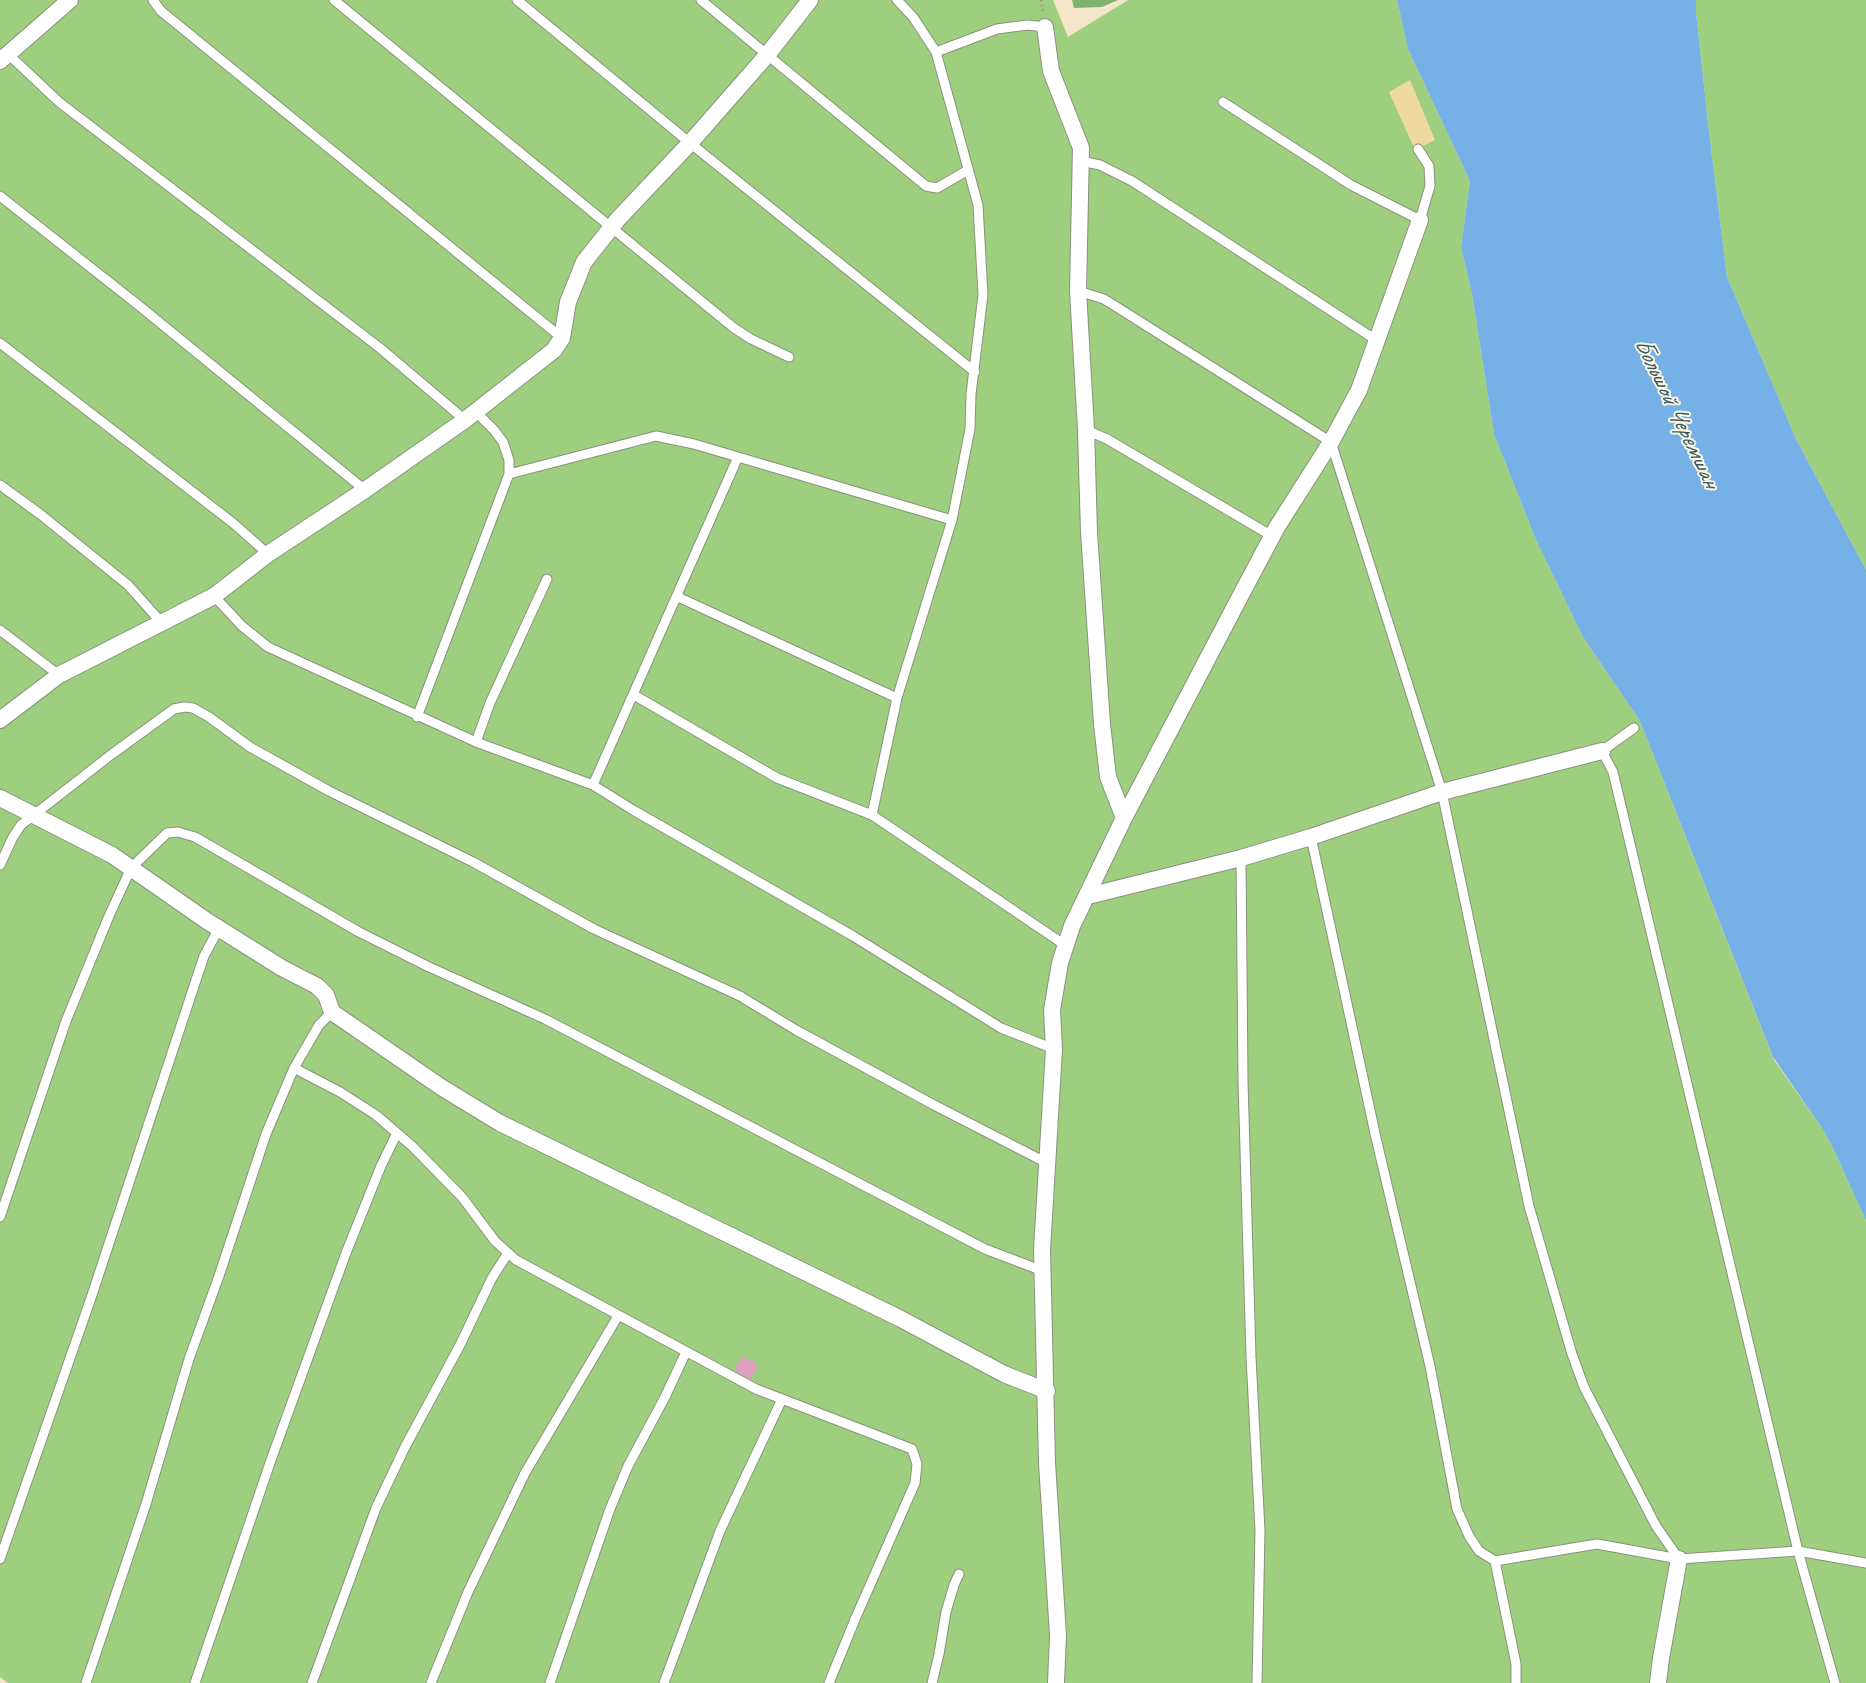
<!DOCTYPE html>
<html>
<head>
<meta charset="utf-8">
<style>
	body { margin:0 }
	canvas { display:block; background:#f4e6ca }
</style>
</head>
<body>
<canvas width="1866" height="1683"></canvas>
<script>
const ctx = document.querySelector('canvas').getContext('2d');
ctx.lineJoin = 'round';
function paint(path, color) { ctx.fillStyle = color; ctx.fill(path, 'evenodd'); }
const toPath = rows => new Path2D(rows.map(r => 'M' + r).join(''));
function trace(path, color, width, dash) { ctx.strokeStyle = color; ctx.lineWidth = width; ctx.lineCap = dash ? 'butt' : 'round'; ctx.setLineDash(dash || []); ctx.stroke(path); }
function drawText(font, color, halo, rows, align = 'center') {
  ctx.font = font + ' Caveat,sans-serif'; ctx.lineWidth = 4; ctx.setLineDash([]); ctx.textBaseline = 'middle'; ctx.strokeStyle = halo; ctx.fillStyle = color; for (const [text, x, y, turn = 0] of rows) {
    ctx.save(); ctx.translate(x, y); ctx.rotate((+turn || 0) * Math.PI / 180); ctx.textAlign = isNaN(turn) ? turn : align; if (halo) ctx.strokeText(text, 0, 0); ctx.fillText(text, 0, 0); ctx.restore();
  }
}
const green = toPath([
	[0,0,1053,0,1068,37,1128,0,1397,0,1408,49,1470,181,1461,247,1472,294,1494,434,1536,540,1583,637,1640,721,1774,1060,1822,1128,1833,1148,1866,1221,1866,1683,8,1683,0,1677],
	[1696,0,1866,0,1866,570,1796,439,1727,277,1709,132,1696,12]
]);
const forest = toPath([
	[1072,0,1118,0,1102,7,1074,8]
]);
const sand = toPath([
	[1410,80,1435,140,1415,150,1389,92]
]);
const water = toPath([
	[1397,0,1696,0,1696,12,1709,132,1727,277,1796,439,1866,570,1866,1221,1833,1148,1822,1128,1773,1057,1640,721,1583,637,1536,540,1494,434,1472,294,1461,247,1470,181,1408,49]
]);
const building = toPath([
	[741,1356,758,1364,751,1379,735,1371]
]);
const path = toPath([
	[1041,0,1043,12]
]);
const service = toPath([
	[153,0,161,11,562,338],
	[334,0,734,328,751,339,789,357],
	[517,0,690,143,975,372],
	[701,0,926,186,937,188,968,170],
	[897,0,913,17,936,52,978,205,983,295,971,394,970,429,952,520,897,698,872,815,1065,945],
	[936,52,997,29,1027,25,1045,27],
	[8,54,59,102,380,348,465,420],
	[1223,102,1351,185,1420,220,1430,186,1429,166,1418,149],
	[1081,161,1100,165,1132,181,1376,340],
	[0,196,137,304,365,490],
	[1078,291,1104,299,1331,442,1442,792,1529,1206,1572,1354,1584,1387,1656,1526,1679,1559,1597,1544,1495,1561],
	[0,343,233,523,268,554],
	[1086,430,1107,439,1272,536],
	[738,457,952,520],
	[509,474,656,436,694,444,738,457,593,785],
	[0,485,40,514,128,585,161,622],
	[214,596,242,626,268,647,476,742,593,785,633,810,853,936,1001,1028,1054,1049],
	[678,597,897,698],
	[0,630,59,675],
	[634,695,777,778,872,815],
	[417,717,509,474,509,460,503,442,494,430,476,412],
	[1634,728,1602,751,1613,772,1798,1551,1835,1683],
	[476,742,490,703,547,579],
	[1311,837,1376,1138,1430,1366,1457,1509,1469,1536,1479,1551,1495,1561,1516,1664,1516,1683],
	[1241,858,1243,1081,1251,1357,1260,1531,1257,1683],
	[0,865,13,837,21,825,112,754,174,709,184,707,193,708,209,717,250,747,329,791,473,862,594,929,740,996,796,1030,934,1105,1047,1163],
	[294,1068,340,1092,376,1115,412,1146,462,1197,495,1241,516,1260,756,1389,912,1449,917,1464,915,1483,856,1617,829,1683],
	[0,1217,66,1021,109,916,131,868,167,833,178,832,195,837,359,932,427,966,545,1019,985,1249,1043,1271],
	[0,1559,91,1298,204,956,219,928],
	[1679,1559,1798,1551,1866,1563],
	[86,1683,146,1504,189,1359,219,1276,266,1134,294,1068,319,1025,332,1012],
	[195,1683,271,1460,346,1253,381,1166,397,1133],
	[312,1683,376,1508,405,1447,460,1345,492,1278,508,1253],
	[431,1683,468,1592,525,1473,618,1316],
	[550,1683,610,1509,628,1466,665,1397,686,1352],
	[664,1683,720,1531,782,1399],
	[932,1683,939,1654,946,1612,954,1585,959,1574]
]);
const minor = toPath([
	[1045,27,1051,71,1081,148,1078,291,1086,430,1089,532,1102,724,1108,777,1124,818],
	[0,61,70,0],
	[0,720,59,675,214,596,268,554,365,490,465,420,554,350,562,338,568,302,584,262,618,219,690,143,768,54,810,0],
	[0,798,112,855,207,921,282,968,317,986,326,995,332,1012,441,1087,500,1123,901,1319,1004,1374,1047,1391],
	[1088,896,1241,858,1311,837,1442,792,1602,751],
	[1056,1683,1058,1635,1047,1463,1042,1250,1054,1049,1052,1010,1060,963,1072,926,1124,818,1243,591,1277,527,1331,442,1359,390,1420,220],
	[1658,1683,1661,1658,1679,1559]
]);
const waterNames = [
	["Большой Черемшан",1676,413,64]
];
paint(green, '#9ecf7e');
paint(forest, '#7eb26d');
paint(sand, '#eeda9e');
paint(water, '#75b0e6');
paint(building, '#dd9ec0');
trace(service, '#8a927f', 11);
trace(minor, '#8a927f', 18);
trace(path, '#8a927f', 3, [1, 4]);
trace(service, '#fff', 9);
trace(minor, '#fff', 16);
drawText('italic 25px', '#345a60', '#fcf5e5', waterNames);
</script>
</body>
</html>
